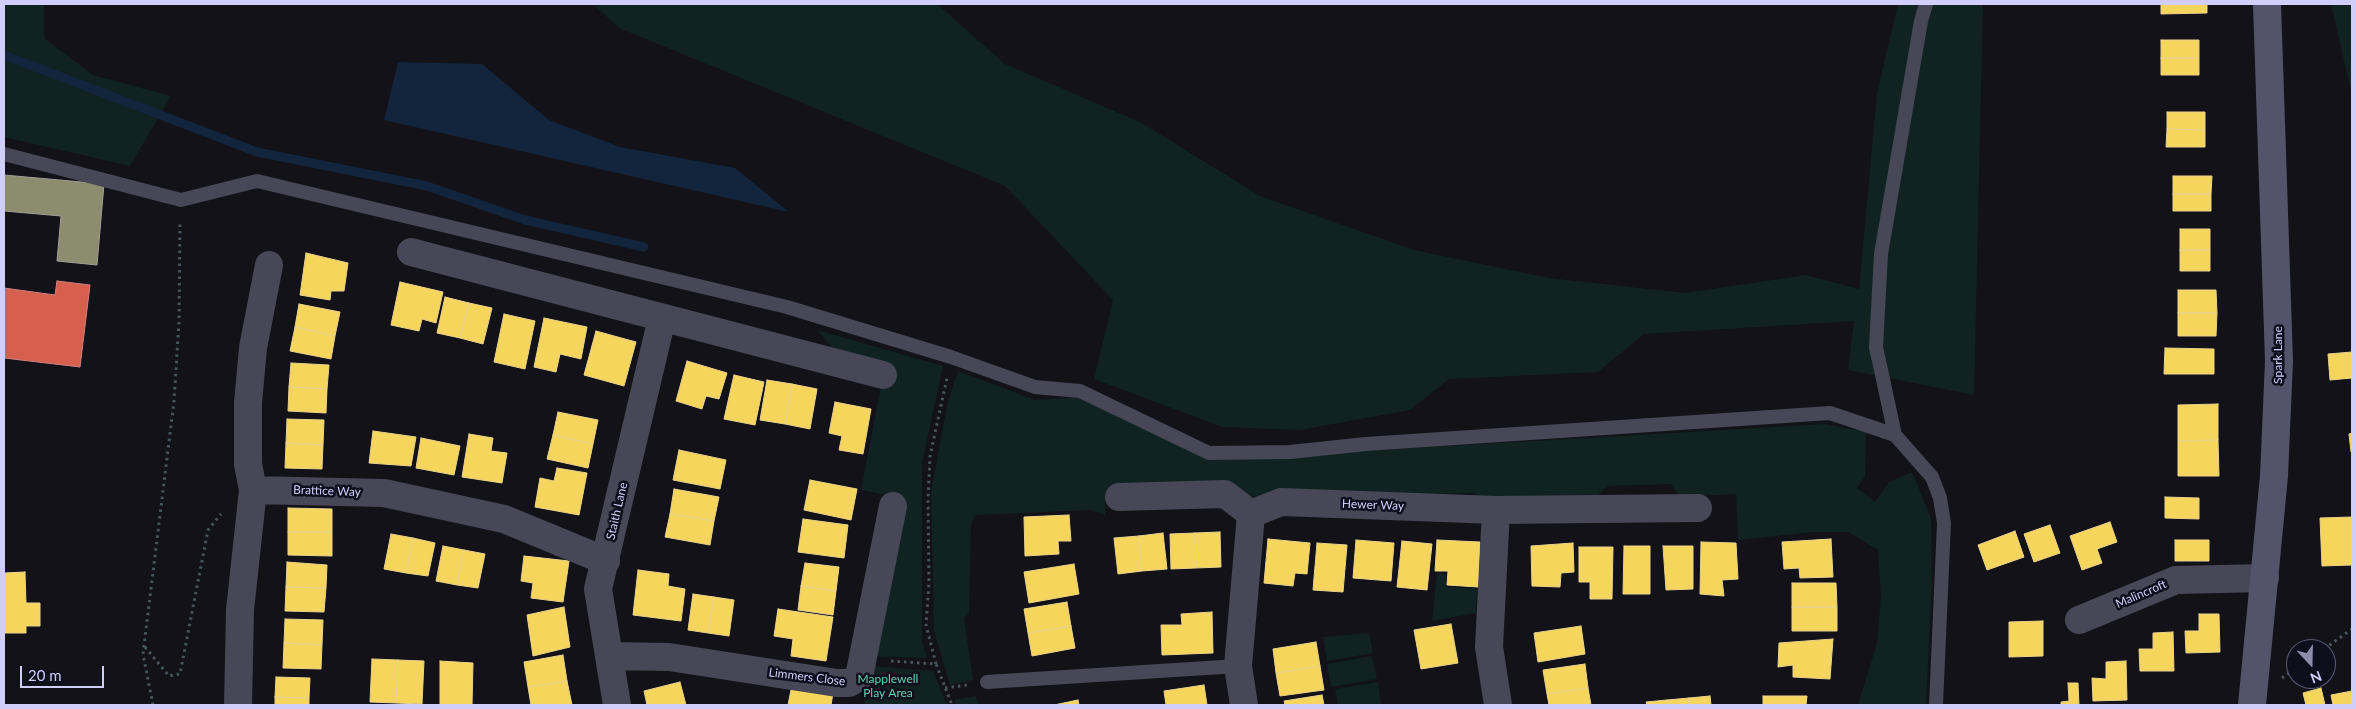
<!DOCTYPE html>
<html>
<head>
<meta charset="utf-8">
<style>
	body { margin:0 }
	#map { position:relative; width:2356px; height:709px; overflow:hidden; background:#121218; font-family:Lato,sans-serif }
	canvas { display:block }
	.frame { position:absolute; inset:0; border:5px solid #d1cefa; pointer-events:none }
	.north { position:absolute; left:2286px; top:639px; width:50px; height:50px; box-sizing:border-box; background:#0f0e1c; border:1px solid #5d5b75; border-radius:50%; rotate:159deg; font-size:14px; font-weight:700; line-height:20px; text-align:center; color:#d1cefa }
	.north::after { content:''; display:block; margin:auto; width:18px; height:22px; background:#8e8cab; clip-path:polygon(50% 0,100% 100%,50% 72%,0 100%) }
	.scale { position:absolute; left:20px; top:666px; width:84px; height:22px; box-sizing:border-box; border:2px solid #d1cefa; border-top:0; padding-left:6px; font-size:15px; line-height:18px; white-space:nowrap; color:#d1cefa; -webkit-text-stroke:4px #0f0e1c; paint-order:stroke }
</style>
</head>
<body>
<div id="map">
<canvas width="2356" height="709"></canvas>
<div class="frame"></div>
<div class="north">N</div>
<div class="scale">20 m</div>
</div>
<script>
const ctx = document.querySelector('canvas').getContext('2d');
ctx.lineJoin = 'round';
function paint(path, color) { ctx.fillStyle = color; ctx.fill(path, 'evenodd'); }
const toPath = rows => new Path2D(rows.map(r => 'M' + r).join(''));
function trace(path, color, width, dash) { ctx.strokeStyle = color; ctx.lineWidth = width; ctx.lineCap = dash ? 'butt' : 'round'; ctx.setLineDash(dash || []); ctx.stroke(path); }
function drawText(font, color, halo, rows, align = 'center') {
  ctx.font = font + ' Lato,sans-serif'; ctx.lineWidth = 5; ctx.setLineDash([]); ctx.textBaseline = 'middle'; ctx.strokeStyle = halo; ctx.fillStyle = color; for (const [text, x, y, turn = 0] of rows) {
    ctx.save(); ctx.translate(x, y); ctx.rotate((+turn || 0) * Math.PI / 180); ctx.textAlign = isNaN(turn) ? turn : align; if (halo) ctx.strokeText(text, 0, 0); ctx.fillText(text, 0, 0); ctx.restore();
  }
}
const green = toPath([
	[4,4,44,4,44,38,93,75,171,96,130,166,4,137],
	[593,4,937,4,1005,64,1142,123,1260,196,1414,250,1549,278,1685,293,1806,275,1859,289,1877,93,1898,4,1983,4,1974,395,1848,370,1854,321,1644,334,1598,372,1449,379,1410,410,1300,430,1222,427,1094,379,1113,300,1005,186,619,28],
	[2331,4,2352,4,2352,95],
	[817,330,943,366,922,463,922,641,927,658,867,656,896,497,861,490,883,376,845,363],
	[958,371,1035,400,1083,397,1210,460,1825,424,1866,432,1865,476,1857,488,1875,502,1889,482,1912,472,1931,518,1932,581,1926,705,1858,705,1877,643,1881,596,1878,550,1848,532,1814,532,1738,540,1736,494,1680,497,1671,484,1608,486,1595,498,1489,501,1472,493,1263,499,1242,493,1227,485,1106,489,1105,515,1091,510,975,515,971,525,969,613,964,618,973,680,950,685,934,631,931,492,948,401],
	[1437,573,1446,574,1446,587,1477,589,1476,613,1432,621],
	[1369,633,1373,653,1327,661,1323,637],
	[1372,656,1377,679,1331,687,1327,664],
	[871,666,933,671,947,705,864,705],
	[1378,682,1381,705,1338,705,1335,689],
	[976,696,978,705,957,705,954,700]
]);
const water = toPath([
	[398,62,482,64,549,120,620,147,735,168,789,212,384,120]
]);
const homes = toPath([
	[2161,4,2207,4,2207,13,2161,14,2161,4],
	[2161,40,2199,40,2199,58,2161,58,2161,40],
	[2161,58,2199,58,2199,75,2161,75,2161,58],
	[2167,112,2205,112,2205,130,2167,129,2167,112],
	[2167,129,2205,130,2205,147,2166,147,2167,129],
	[2173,176,2212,176,2211,194,2173,194,2173,176],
	[2173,194,2211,194,2211,211,2173,211,2173,194],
	[2180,229,2210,229,2210,250,2180,250,2180,229],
	[2180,250,2210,250,2210,271,2180,271,2180,250],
	[306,253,348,263,344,291,331,291,330,300,300,295,306,253],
	[400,282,443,292,436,323,422,319,419,331,391,325,400,282],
	[2178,290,2216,290,2217,313,2178,313,2178,290],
	[445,297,469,303,460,338,437,333,445,297],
	[469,303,492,308,483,344,460,338,469,303],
	[299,304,340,312,335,336,295,327,299,304],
	[2178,313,2217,313,2216,336,2178,336,2178,313],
	[504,314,535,321,525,369,494,362,504,314],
	[544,318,587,327,581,359,560,354,556,372,534,367,544,318],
	[295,327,335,336,331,359,290,351,295,327],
	[596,331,636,342,624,386,584,375,596,331],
	[2165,348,2214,349,2214,374,2164,374,2165,348],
	[2352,352,2352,387,2352,378,2330,380,2328,354,2352,352],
	[687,361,727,373,719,399,706,396,702,409,676,401,687,361],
	[291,363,329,365,327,389,289,387,291,363],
	[734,375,764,382,755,425,724,419,734,375],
	[767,380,792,384,785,424,760,420,767,380],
	[792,384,817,389,810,429,785,424,792,384],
	[289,387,327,389,326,413,288,411,289,387],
	[835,402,871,409,863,454,839,450,842,436,829,433,835,402],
	[2218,404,2218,440,2178,441,2178,405,2218,404],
	[558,412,598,420,593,444,553,435,558,412],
	[287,419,324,420,323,445,286,443,287,419],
	[373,431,416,437,411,466,369,463,373,431],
	[2352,433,2352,452,2351,452,2349,434,2352,433],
	[469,434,493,438,491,451,507,453,502,483,462,477,469,434],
	[553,435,593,444,588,468,547,459,553,435],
	[421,438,460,446,454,475,416,468,421,438],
	[2218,440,2219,476,2178,476,2178,441,2218,440],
	[286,443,323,445,322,469,285,468,286,443],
	[679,450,726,460,720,489,673,480,679,450],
	[557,468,587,473,579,515,535,507,540,478,554,481,557,468],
	[810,480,857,489,851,520,804,510,810,480],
	[674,489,719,497,714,521,670,514,674,489],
	[2165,497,2199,498,2199,519,2165,518,2165,497],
	[288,508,332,509,332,532,288,532,288,508],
	[670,514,714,521,710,545,665,537,670,514],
	[1069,515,1071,541,1058,541,1059,554,1025,556,1024,517,1069,515],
	[2352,517,2352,565,2322,566,2320,518,2352,517],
	[803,519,848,525,844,558,798,552,803,519],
	[2110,522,2117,542,2097,549,2102,563,2082,570,2070,536,2110,522],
	[2050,525,2060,553,2034,562,2024,534,2050,525],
	[2015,531,2024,557,1987,570,1978,545,2015,531],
	[288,532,332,532,332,556,288,555,288,532],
	[1220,532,1221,567,1196,568,1195,533,1220,532],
	[1163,533,1167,569,1142,571,1139,536,1163,533],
	[1195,533,1196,568,1171,569,1170,534,1195,533],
	[391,534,413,538,406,573,384,569,391,534],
	[1139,536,1142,571,1118,574,1114,538,1139,536],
	[413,538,435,543,428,576,406,573,413,538],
	[1268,539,1310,543,1307,574,1295,573,1293,586,1264,583,1268,539],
	[1831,539,1833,577,1800,578,1799,568,1784,569,1782,542,1831,539],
	[1356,540,1394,543,1391,581,1353,578,1356,540],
	[1437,540,1480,542,1478,587,1447,585,1448,571,1435,571,1437,540],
	[2175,540,2209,540,2209,561,2175,561,2175,540],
	[1402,541,1432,544,1427,590,1397,587,1402,541],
	[1701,542,1736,543,1738,579,1722,580,1724,596,1700,594,1701,542],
	[1317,543,1347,545,1343,592,1313,590,1317,543],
	[1573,543,1574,572,1561,573,1560,587,1532,586,1531,546,1573,543],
	[443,546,464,550,457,585,436,581,443,546],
	[1624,546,1650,546,1650,594,1623,594,1624,546],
	[1663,546,1693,546,1693,589,1666,590,1663,546],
	[1579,547,1613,547,1612,599,1590,599,1590,582,1579,582,1579,547],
	[464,550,485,554,478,588,457,585,464,550],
	[524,556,569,561,563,602,531,598,533,583,521,581,524,556],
	[287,562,327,565,326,588,286,587,287,562],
	[805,563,839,567,836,591,801,586,805,563],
	[1074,564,1079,594,1029,603,1024,572,1074,564],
	[638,570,669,574,668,586,685,589,681,621,633,615,638,570],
	[25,572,26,603,40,603,40,626,26,626,26,633,4,633,4,573,25,572],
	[1792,583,1836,583,1837,607,1792,607,1792,583],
	[801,586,836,591,833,615,798,610,801,586],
	[286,587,326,588,324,612,285,611,286,587],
	[693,594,714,597,708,633,688,630,693,594],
	[714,597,734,600,729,636,708,633,714,597],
	[1067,602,1071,626,1028,633,1024,609,1067,602],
	[564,607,570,647,533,656,527,615,564,607],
	[1792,607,1837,607,1837,631,1792,631,1792,607],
	[778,609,833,617,826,661,791,656,793,639,774,636,778,609],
	[1212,612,1213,653,1162,655,1161,625,1182,625,1181,614,1212,612],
	[2199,614,2219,614,2220,652,2186,653,2185,631,2199,631,2199,614],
	[285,619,323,620,322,645,284,643,285,619],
	[2043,621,2043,656,2009,657,2009,622,2043,621],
	[1451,624,1458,663,1421,669,1414,630,1451,624],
	[1071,626,1075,648,1032,656,1028,633,1071,626],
	[1581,626,1585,654,1538,662,1534,633,1581,626],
	[2173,632,2174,671,2140,671,2139,649,2153,649,2153,633,2173,632],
	[1833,639,1830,679,1793,677,1793,665,1778,667,1779,643,1833,639],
	[1316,642,1320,666,1276,673,1273,649,1316,642],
	[284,643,322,645,321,669,283,668,284,643],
	[563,655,567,681,528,687,524,662,563,655],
	[372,659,398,660,396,703,370,702,372,659],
	[398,660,424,661,422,704,396,703,398,660],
	[440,661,473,663,472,705,440,705,440,661],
	[2126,661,2127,700,2093,701,2092,678,2106,679,2106,662,2126,661],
	[1585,664,1588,688,1547,694,1543,670,1585,664],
	[1320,666,1324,690,1280,696,1276,673,1320,666],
	[276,677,310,678,309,698,275,697,276,677],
	[567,681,572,705,531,705,528,687,567,681],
	[680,682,686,705,647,705,644,691,680,682],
	[2068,683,2078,683,2079,705,2061,705,2061,702,2069,701,2068,683],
	[792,685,833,693,831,705,788,705,792,685],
	[1204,685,1207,705,1166,705,1164,691,1204,685],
	[1588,688,1591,705,1549,705,1547,694,1588,688],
	[2321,688,2325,705,2306,705,2303,693,2321,688],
	[2352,691,2352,705,2333,705,2331,695,2352,691],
	[1322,695,1324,705,1285,705,1284,701,1322,695],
	[1710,696,1711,705,1689,705,1689,698,1710,696],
	[1763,696,1807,696,1806,705,1763,705,1763,696],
	[275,697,309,698,309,705,275,705,275,697],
	[1689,698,1689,705,1668,705,1667,700,1689,698],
	[1078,700,1079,705,1054,705,1078,700],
	[1667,700,1668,705,1647,705,1646,702,1667,700]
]);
const shops = toPath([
	[57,281,90,285,80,367,4,358,4,288,55,295,57,281]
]);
const industry = toPath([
	[4,175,104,184,97,265,57,261,61,216,4,211,4,175]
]);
const stream = toPath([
	[4,55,257,152,427,186,525,220,644,247]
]);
const path = toPath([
	[145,647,169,676,180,674,208,530,221,514],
	[2324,649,2352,629],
	[891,661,936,664,952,705],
	[936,664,926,625,929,583,928,499,930,456,947,378],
	[2282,678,2296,668],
	[945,688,967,685],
	[153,705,143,654,174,401,179,322,180,221]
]);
const lane = toPath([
	[4,154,181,200,257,181,787,307,951,357,1035,387,1080,391,1209,453,1290,452,1366,444,1830,413,1895,435,1932,477,1940,498,1944,523,1936,705],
	[1895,435,1876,347,1881,254,1921,21,1926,4],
	[987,682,1238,666]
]);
const street = toPath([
	[411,252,883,375],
	[253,490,248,464,248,403,253,348,269,265],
	[1119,497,1225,494,1251,514],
	[1496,510,1489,647,1498,705],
	[2079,620,2176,580,2265,578],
	[610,656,669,657,837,683,849,683,859,677,893,506],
	[238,705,240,610,253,490,384,493,504,519,606,561],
	[617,705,598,589,662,318],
	[1244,705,1238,666,1251,514,1281,502,1496,510,1698,508]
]);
const secondary = toPath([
	[2252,705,2274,476,2279,361,2267,4]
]);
const streetNames = [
	["Spark Lane",2278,355,-90],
	["Brattice Way",327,491,2],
	["Hewer Way",1373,505,2],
	["Staith Lane",617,511,-77],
	["Malincroft",2141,594,-23],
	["Limmers Close",807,677,7]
];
const parkNames = [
	["Mapplewell",888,679],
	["Play Area",888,693]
];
paint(green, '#122');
paint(water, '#12253c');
paint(homes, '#f6d55c');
trace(homes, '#ebd38b', 1);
paint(shops, '#d6604d');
trace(shops, '#d48181', 1);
paint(industry, '#8c8c6e');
trace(industry, '#a1a098', 1);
trace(stream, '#12253c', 9);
trace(path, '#48555f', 3, [2.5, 4]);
trace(lane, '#474758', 14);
trace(street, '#474758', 28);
trace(secondary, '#53546b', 28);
drawText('12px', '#d1cefa', '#0f0e1c', streetNames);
drawText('12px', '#63d1b0', '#0f0e1c', parkNames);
</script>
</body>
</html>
